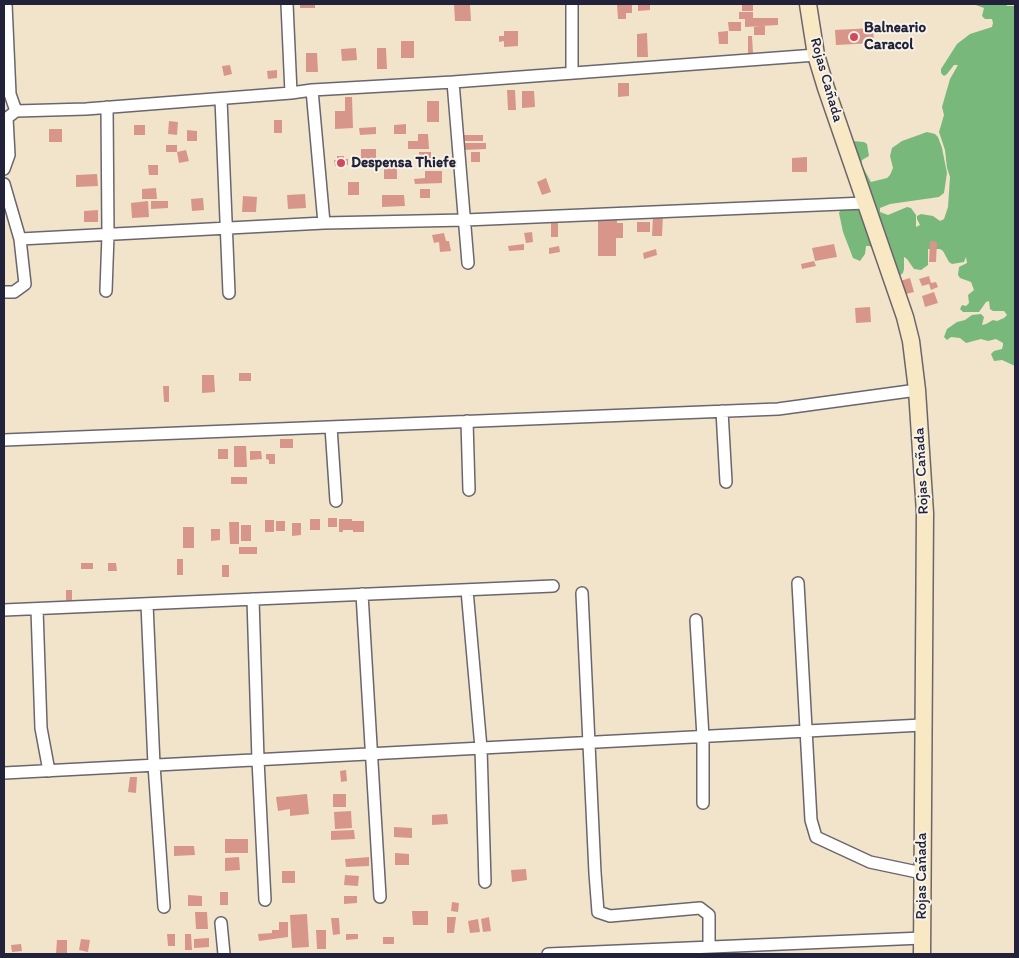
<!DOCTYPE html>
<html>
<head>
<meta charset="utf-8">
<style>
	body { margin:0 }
	#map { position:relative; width:1019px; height:958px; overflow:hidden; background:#f1e4ca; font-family:Itim,sans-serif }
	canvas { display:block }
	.frame { position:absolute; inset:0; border:5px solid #22223b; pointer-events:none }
</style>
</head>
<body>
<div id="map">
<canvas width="1019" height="958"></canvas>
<div class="frame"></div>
</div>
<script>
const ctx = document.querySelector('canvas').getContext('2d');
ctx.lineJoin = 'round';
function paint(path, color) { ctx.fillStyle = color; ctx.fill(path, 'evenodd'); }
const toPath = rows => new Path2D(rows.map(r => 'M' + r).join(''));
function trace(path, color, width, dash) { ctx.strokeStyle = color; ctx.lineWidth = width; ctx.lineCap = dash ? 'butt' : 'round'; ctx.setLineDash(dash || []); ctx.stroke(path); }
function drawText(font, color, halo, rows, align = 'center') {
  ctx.font = font + ' Itim,sans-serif'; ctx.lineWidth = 4; ctx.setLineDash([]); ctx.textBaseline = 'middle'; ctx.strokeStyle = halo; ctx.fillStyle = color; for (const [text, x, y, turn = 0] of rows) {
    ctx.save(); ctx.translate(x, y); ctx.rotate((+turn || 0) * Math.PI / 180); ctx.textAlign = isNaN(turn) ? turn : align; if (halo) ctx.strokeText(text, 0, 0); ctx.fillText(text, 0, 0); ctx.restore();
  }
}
const forest = toPath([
	[973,4,1006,4,1007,6,1015,6,1015,366,1002,360,994,361,991,354,994,351,1002,349,1003,345,1003,343,996,339,988,341,981,339,966,343,960,338,951,337,947,340,944,337,947,329,957,322,965,320,972,315,981,314,984,317,982,325,986,324,993,320,997,321,1004,318,1007,315,1004,311,993,311,990,309,989,301,986,302,979,312,963,312,960,309,962,305,966,306,969,303,968,295,974,290,971,282,960,278,958,275,959,267,967,263,966,257,964,262,952,264,949,262,943,251,940,249,928,249,928,265,921,270,914,269,907,259,904,257,904,269,903,273,894,280,870,246,866,246,865,254,860,261,853,258,843,232,839,213,841,209,850,210,856,206,852,141,864,142,867,144,869,156,862,160,861,164,871,182,887,178,890,175,893,168,890,156,892,148,902,141,927,132,935,134,938,137,942,148,947,173,944,193,939,197,890,204,880,208,880,212,888,215,907,207,911,208,916,215,916,227,920,225,917,219,917,216,921,214,933,216,940,221,944,219,948,207,950,177,947,168,945,150,939,132,944,115,942,107,950,79,958,65,954,65,947,74,944,76,941,73,941,69,957,44,970,34,992,27,993,23,992,19,985,19,982,16,984,8]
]);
const building = toPath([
	[300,4,315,4,315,8,300,8],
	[454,4,470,4,471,21,455,21],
	[617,4,632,5,632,13,626,13,626,19,618,19],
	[638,4,650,4,650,10,638,11],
	[742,4,753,4,753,11,742,11],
	[739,12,753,12,753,18,778,18,778,25,745,27,745,19,739,19],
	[728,22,741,22,741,31,729,31],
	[754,26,765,26,765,35,754,35],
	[873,28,874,43,836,45,835,30],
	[504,31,518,31,518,46,504,47,504,41,499,42,499,36,504,36],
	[728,31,728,44,719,44,718,32],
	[647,33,648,57,637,57,637,34],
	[748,36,752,36,753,53,748,53],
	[401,41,414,41,414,58,401,58],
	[356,48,357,60,342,61,341,49],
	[377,48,386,48,387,69,377,69],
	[306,53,317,53,318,72,306,72],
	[230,65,232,74,224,76,222,66],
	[277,70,277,78,268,79,267,71],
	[618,83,629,83,629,96,618,97],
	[507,90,515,90,516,110,508,110],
	[522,91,534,91,535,107,522,108],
	[345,97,352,97,353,128,335,129,335,111,345,111],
	[427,101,439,101,439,122,427,122],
	[274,120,282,120,282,133,274,133],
	[169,121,178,122,177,135,168,134],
	[406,124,406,134,394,134,394,125],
	[134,125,145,125,145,135,134,135],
	[376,127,376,134,360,135,359,128],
	[49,129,62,129,62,142,49,142],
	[187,130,197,131,197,141,187,141],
	[418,134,428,134,429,149,408,149,408,141,418,141],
	[464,135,483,135,483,141,464,141],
	[462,143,486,143,486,149,462,150],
	[166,145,177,145,177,152,166,152],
	[361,149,376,149,376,163,361,163],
	[186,150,189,161,179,163,177,152],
	[419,152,431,152,431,165,420,165],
	[471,152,480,152,480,162,471,162],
	[337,156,344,156,344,159,348,159,348,165,335,166,334,160,337,160],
	[807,157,807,172,792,172,792,158],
	[384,164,397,164,397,179,384,179],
	[148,165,158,165,158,175,149,175],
	[425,171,442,171,442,183,415,184,414,179,425,178],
	[97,174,98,186,76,187,76,175],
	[546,178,551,192,542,195,537,182],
	[348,182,359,182,359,195,348,195],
	[156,188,157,199,142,199,142,189],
	[420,189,430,189,430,198,420,198],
	[305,194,306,208,288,209,287,195],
	[382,195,404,195,405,206,382,207],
	[243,196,257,197,256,212,242,212],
	[203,198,204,210,192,211,191,199],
	[148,201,149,217,132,218,131,203],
	[151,201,168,201,168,208,151,209],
	[98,210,98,222,84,222,84,211],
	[653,215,663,215,662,236,652,236],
	[617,216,617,223,623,223,623,238,616,238,616,256,598,256,598,217],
	[637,222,650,222,650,232,637,232],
	[551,223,558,223,558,237,551,237],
	[532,232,533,242,526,243,524,233],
	[444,233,446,241,449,241,451,251,440,252,439,242,434,243,432,235],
	[930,241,937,242,936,262,929,262],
	[524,244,524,250,509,251,508,246],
	[834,244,837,257,815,261,812,248],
	[559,246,560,252,549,254,549,248],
	[656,249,657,255,644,259,643,253],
	[814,261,816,266,802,269,801,264],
	[929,276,931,283,936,282,938,287,931,290,929,284,922,286,919,279],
	[910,278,914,292,906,294,903,284,899,286,897,282],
	[934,292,938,303,925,307,922,296],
	[870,307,871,322,856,323,855,308],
	[239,373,251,373,251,381,239,381],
	[202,375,214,375,215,392,202,393],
	[163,386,169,386,169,402,164,402],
	[280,439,293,439,293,448,280,448],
	[234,446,246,446,247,467,234,467],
	[218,449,228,449,228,459,218,459],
	[250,451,261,451,262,459,250,460],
	[266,454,275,454,275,464,269,464,269,460,266,459],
	[231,477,247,477,247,484,231,484],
	[328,518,337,518,337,527,328,527],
	[310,519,320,519,320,530,310,530],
	[339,519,352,519,352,521,364,521,364,532,353,532,353,530,343,530,343,532,339,532],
	[265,520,274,520,274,532,265,532],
	[276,521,285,521,285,531,276,531],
	[229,522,239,522,239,544,230,544],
	[292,523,301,523,301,535,292,536],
	[241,525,251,525,251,541,241,541],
	[183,527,194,527,194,548,183,548],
	[211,529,220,529,220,540,211,541],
	[239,547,257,547,257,554,239,554],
	[177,559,183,559,183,575,177,575],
	[81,563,93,563,93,569,81,569],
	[108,563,116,563,117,571,108,571],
	[222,565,229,565,229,577,222,577],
	[66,590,72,590,72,601,66,601],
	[346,770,347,781,341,782,340,771],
	[130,777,137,777,136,793,128,792],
	[307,794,309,814,290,816,290,809,278,811,276,797],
	[333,794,346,794,346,807,333,807],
	[351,811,352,828,335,829,334,812],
	[447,814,448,824,432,825,432,815],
	[394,827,412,828,412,838,394,837],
	[354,830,355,839,331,840,331,831],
	[225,839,248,839,248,853,225,853],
	[174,846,194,846,195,855,174,856],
	[395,853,409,854,409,865,395,865],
	[239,857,240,870,225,871,225,858],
	[369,857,369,866,346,867,345,859],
	[526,869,527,880,512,882,511,870],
	[282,871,295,871,295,883,282,883],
	[345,875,359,876,358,886,344,885],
	[220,892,228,892,228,905,220,905],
	[188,895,202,896,202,906,188,906],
	[344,896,357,896,357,903,344,904],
	[452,902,459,903,458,912,451,911],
	[412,911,428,911,428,925,413,925],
	[195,912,207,912,208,929,196,929],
	[307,914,309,947,292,948,290,915],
	[447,917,456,917,454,933,447,933],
	[489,917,491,931,483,932,481,919],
	[331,918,339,918,340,934,333,935],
	[478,919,480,932,470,933,468,921],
	[279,922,288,922,288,937,259,941,258,934,272,933,272,930,279,930],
	[316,930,326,930,326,949,317,949],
	[167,934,175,934,175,946,168,946],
	[185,934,191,934,192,950,185,950],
	[346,934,358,934,358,939,346,940],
	[383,937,394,937,394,944,383,944],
	[209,938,209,947,194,948,194,939],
	[81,939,90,940,88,952,79,950],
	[57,940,67,940,67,954,56,954],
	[21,944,22,951,12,952,11,945]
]);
const minor = toPath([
	[6,4,10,94,16,111],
	[287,4,291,93],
	[572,4,572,73],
	[453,82,468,263],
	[312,90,324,223],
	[221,99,229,293],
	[4,169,9,155,7,118,16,111,86,109,291,93,312,90,453,82,816,55],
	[4,184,20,239],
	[106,291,108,235,107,107],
	[4,292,14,292,25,284,20,239,324,223,465,220,865,203],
	[722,411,726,482],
	[467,421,469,490],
	[331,427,336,501],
	[4,440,778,409,917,390],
	[798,583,811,820,816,837,870,862,922,873],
	[467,590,481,748,485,882],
	[582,593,595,873,598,912,610,916,700,908,709,915,709,947],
	[362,594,380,897],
	[253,599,258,760,265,900],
	[147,604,154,765,164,907],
	[37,609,41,728,49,771],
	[4,610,553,586],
	[696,620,703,737,703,803],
	[4,773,922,725],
	[221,923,224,954],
	[548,954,922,938]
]);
const secondary = toPath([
	[808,4,816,55,826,88,905,317,911,341,917,390,925,513,922,954]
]);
const markers = [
	[854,37,5,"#d1495b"],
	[341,163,5,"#d1495b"]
];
const poiNames = [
	["Balneario",864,28],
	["Caracol",864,45],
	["Despensa Thiefe",351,163]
];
const streetNames = [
	["Rojas Cañada",826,80,74],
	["Rojas Cañada",922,471,-93],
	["Rojas Cañada",922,876,-90]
];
paint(forest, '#78b87a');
paint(building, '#d8968a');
trace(minor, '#6a666d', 14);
trace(secondary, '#6a666d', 19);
trace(minor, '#fff', 11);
trace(secondary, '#f8e8c3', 16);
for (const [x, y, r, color] of markers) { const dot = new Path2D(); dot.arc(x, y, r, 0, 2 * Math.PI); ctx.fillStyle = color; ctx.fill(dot); trace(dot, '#f7f3e8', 2); }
drawText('bold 15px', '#22223b', '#f7f3e8', poiNames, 'left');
drawText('15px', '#22223b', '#f7f3e8', streetNames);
</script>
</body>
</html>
